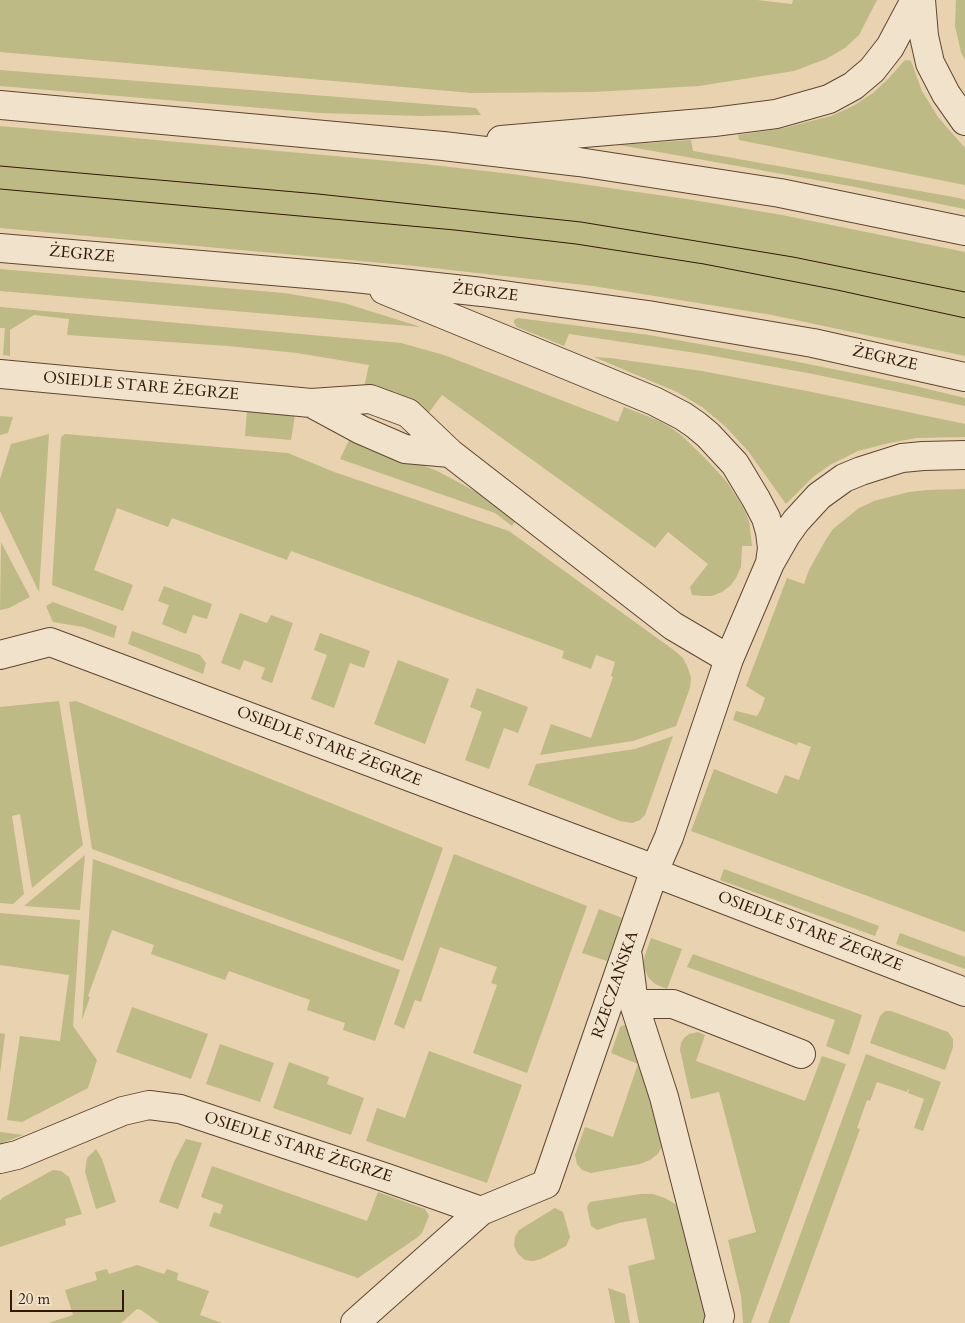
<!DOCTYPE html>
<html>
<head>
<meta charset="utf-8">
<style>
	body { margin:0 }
	#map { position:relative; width:965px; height:1323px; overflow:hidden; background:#e8d2af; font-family:Cardo,serif }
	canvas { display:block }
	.scale { position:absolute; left:10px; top:1290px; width:114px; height:22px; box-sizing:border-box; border:2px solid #321807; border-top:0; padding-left:6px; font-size:15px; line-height:18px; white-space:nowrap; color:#321807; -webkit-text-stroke:4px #f0e2cb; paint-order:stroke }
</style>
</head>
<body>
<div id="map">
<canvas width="965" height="1323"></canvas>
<div class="scale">20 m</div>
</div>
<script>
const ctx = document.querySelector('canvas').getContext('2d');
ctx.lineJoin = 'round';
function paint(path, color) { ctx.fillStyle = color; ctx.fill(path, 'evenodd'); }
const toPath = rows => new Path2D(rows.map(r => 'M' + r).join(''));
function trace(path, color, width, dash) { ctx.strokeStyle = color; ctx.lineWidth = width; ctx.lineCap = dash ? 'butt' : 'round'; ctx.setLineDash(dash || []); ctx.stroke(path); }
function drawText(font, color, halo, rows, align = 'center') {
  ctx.font = font + ' Cardo,serif'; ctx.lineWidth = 4; ctx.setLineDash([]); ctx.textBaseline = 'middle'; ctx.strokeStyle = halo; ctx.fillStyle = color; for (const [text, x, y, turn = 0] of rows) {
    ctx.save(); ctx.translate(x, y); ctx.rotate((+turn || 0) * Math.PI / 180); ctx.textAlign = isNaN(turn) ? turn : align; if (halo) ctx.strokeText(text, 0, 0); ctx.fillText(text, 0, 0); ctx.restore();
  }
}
const green = toPath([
	[0,0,757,0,792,4,793,0,877,0,859,35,845,48,826,59,794,71,699,86,594,92,472,93,0,52],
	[956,0,965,0,965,60,961,52,955,26],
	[907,60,911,61,922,91,938,117,965,148,965,185,739,140,738,135,784,128,831,116,853,106,873,93,889,78,904,61],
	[0,70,476,108,481,115,422,116,320,113,0,86],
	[0,126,423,164,512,174,693,200,782,215,965,252,965,356,772,315,593,286,415,266,0,228],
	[691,140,693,151,959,198,965,200,965,209,850,186,619,145],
	[0,269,284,293,344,303,421,327,0,291],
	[0,307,401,343,444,355,618,422,624,407,657,420,670,427,681,435,706,459,727,482,744,509,749,521,752,546,742,546,741,567,736,578,730,586,722,592,712,596,702,596,692,595,690,587,708,564,668,532,655,548,442,395,427,415,364,387,369,365,297,353,228,346,67,335,69,319,34,315,10,330,10,356,3,355,5,328,0,328],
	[518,318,649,335,778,358,907,384,965,398,965,406,813,374,703,354,569,334,564,346,517,327,514,323,514,320],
	[594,357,610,358,702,371,812,392,965,424,965,437,917,438,889,443,858,451,830,465,813,477,786,504,748,451,726,427,702,407,677,392],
	[247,409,295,415,291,440,245,436],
	[0,416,13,417,8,433,0,435],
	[49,434,39,592,0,511,0,479,11,444],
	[65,434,288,453,334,472,509,531,675,651,683,658,688,668,691,678,690,688,676,726,633,741,540,755,551,724,591,738,613,677,611,676,615,662,596,655,591,669,562,658,564,651,291,551,287,560,172,518,168,527,117,508,94,570,133,585,123,611,52,585,61,437],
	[351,436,437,471,458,482,478,493,516,520,512,526,495,513,340,459],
	[965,489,965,932,691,831,714,769,777,794,785,775,799,780,811,747,798,742,797,745,733,720,736,711,757,716,761,709,765,698,746,686,787,578,804,584,809,570,825,541,833,529,859,508,874,501,909,492,928,490],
	[1,542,30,597,9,608,0,610],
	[164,586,212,604,207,619,193,615,186,634,162,624,169,605,158,601],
	[53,602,117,626,114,638,83,627,53,622,46,606],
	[240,613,267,623,271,615,293,623,272,683,261,679,265,668,244,660,240,670,221,663],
	[132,631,200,655,206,663,203,674,128,644],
	[320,633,370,651,364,668,350,663,334,708,311,699,327,655,314,650],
	[398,660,449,679,425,744,374,724],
	[477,688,528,707,518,733,504,728,489,769,465,760,482,712,470,707],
	[59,701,83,845,32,888,20,814,12,816,24,894,13,904,0,903,0,707],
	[76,701,443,848,403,961,92,849,69,702],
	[673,736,645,815,640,820,632,823,620,821,528,785,536,764,635,749],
	[454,854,587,906,527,1073,473,1053,497,985,491,983,497,967,440,947,421,1002,415,1000,404,1029,394,1024],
	[85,855,80,910,24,906],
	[93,859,400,970,375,1041,343,1030,345,1023,307,1010,310,1000,229,971,225,980,151,954,154,945,112,930,88,996,90,997,82,1020],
	[724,869,879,926,875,936,720,880],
	[599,909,622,918,607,961,582,953],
	[0,913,80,920,73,1026,97,1060,88,1088,22,1122,7,1120,20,1036,60,1041,69,975,0,965],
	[900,933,965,957,965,969,896,944],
	[651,938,682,949,667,989,655,984,648,977,644,968,644,958],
	[693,954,862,1015,849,1055,826,1046,835,1020,687,967],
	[132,1007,208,1034,191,1079,116,1052],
	[885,1011,891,1011,948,1032,953,1039,953,1047,945,1070,870,1043,880,1016],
	[629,1023,663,1144,658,1154,650,1160,640,1164,591,1173,582,1170,577,1164,575,1155,585,1127,613,1137,638,1064,611,1053,620,1027],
	[698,1032,705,1035,696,1061,805,1101,822,1056,846,1064,751,1323,743,1323,741,1296,728,1240,756,1232,719,1092,691,1099,680,1050,681,1043,684,1038,689,1034],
	[0,1033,5,1034,0,1074],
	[220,1044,274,1063,260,1102,206,1084],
	[429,1051,522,1085,487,1183,366,1141,377,1108,405,1118],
	[866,1054,941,1082,923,1131,914,1128,924,1099,908,1093,909,1090,908,1089,907,1092,877,1082,870,1101,867,1100,857,1128,860,1129,789,1323,768,1323],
	[289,1062,329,1077,327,1084,364,1098,351,1135,273,1108],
	[0,1132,23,1135,0,1144],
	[186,1139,202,1143,178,1209,159,1202,174,1162],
	[96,1149,102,1159,116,1202,96,1209,85,1172,87,1158],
	[212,1166,367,1221,378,1192,425,1209,429,1216,422,1233,418,1237,358,1278,209,1226,214,1212,220,1214,223,1205,201,1197],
	[53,1170,61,1171,69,1177,82,1214,65,1219,66,1225,0,1247,0,1201,2,1198],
	[640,1194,653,1194,665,1198,675,1204,683,1215,708,1323,639,1323,628,1266,655,1259,646,1218,619,1223,597,1230,591,1226,587,1207,590,1202],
	[555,1208,563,1212,570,1237,566,1246,541,1259,533,1261,525,1260,518,1254,514,1246,515,1237,519,1230],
	[137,1265,164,1274,167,1269,178,1273,177,1280,209,1291,200,1315,222,1323,159,1323,141,1310,137,1309,121,1323,48,1323,73,1315,65,1290,97,1280,95,1272,107,1269,109,1274],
	[608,1288,625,1294,630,1323,615,1323]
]);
const minor = toPath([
	[921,0,924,36,930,63,946,94,965,121],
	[0,105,443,146,579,162,780,193,965,231],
	[501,140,714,122,776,114,829,99,853,86,872,70,890,47,915,0],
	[0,248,355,278,482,292,648,315,813,343,965,377],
	[384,290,654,401,683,416,696,425,708,435,735,464,756,499,766,518,770,532,772,548,770,563],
	[0,374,311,403,361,430,405,449,450,453,673,626,729,659],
	[311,403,370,399,408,413,450,453],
	[0,655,50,642,655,869],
	[655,873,965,992],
	[628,957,634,1004,664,1097,720,1316,718,1323],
	[634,1004,673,1004,801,1054],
	[0,1159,17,1155,123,1111,149,1105,180,1109,387,1178,481,1211],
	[355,1323,481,1211,546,1184,655,869,669,837,729,659,770,563,786,535,796,521,819,496,844,478,861,471,902,458,923,456,965,455]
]);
const tram = toPath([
	[0,166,318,194,581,222,793,257,965,292],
	[0,189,455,230,576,244,704,264,837,290,965,318]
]);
const streetNames = [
	["ŻEGRZE",82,255,5],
	["ŻEGRZE",485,293,7],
	["ŻEGRZE",885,359,13],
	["OSIEDLE STARE ŻEGRZE",141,387,5],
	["OSIEDLE STARE ŻEGRZE",329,747,21],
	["OSIEDLE STARE ŻEGRZE",810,932,21],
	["RZECZAŃSKA",616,985,-71],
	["OSIEDLE STARE ŻEGRZE",298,1148,18]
];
paint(green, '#beba85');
trace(minor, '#604631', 30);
trace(minor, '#f0e2cb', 28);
trace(tram, '#321807', 1);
drawText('16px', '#321807', '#f0e2cb', streetNames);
</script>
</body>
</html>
